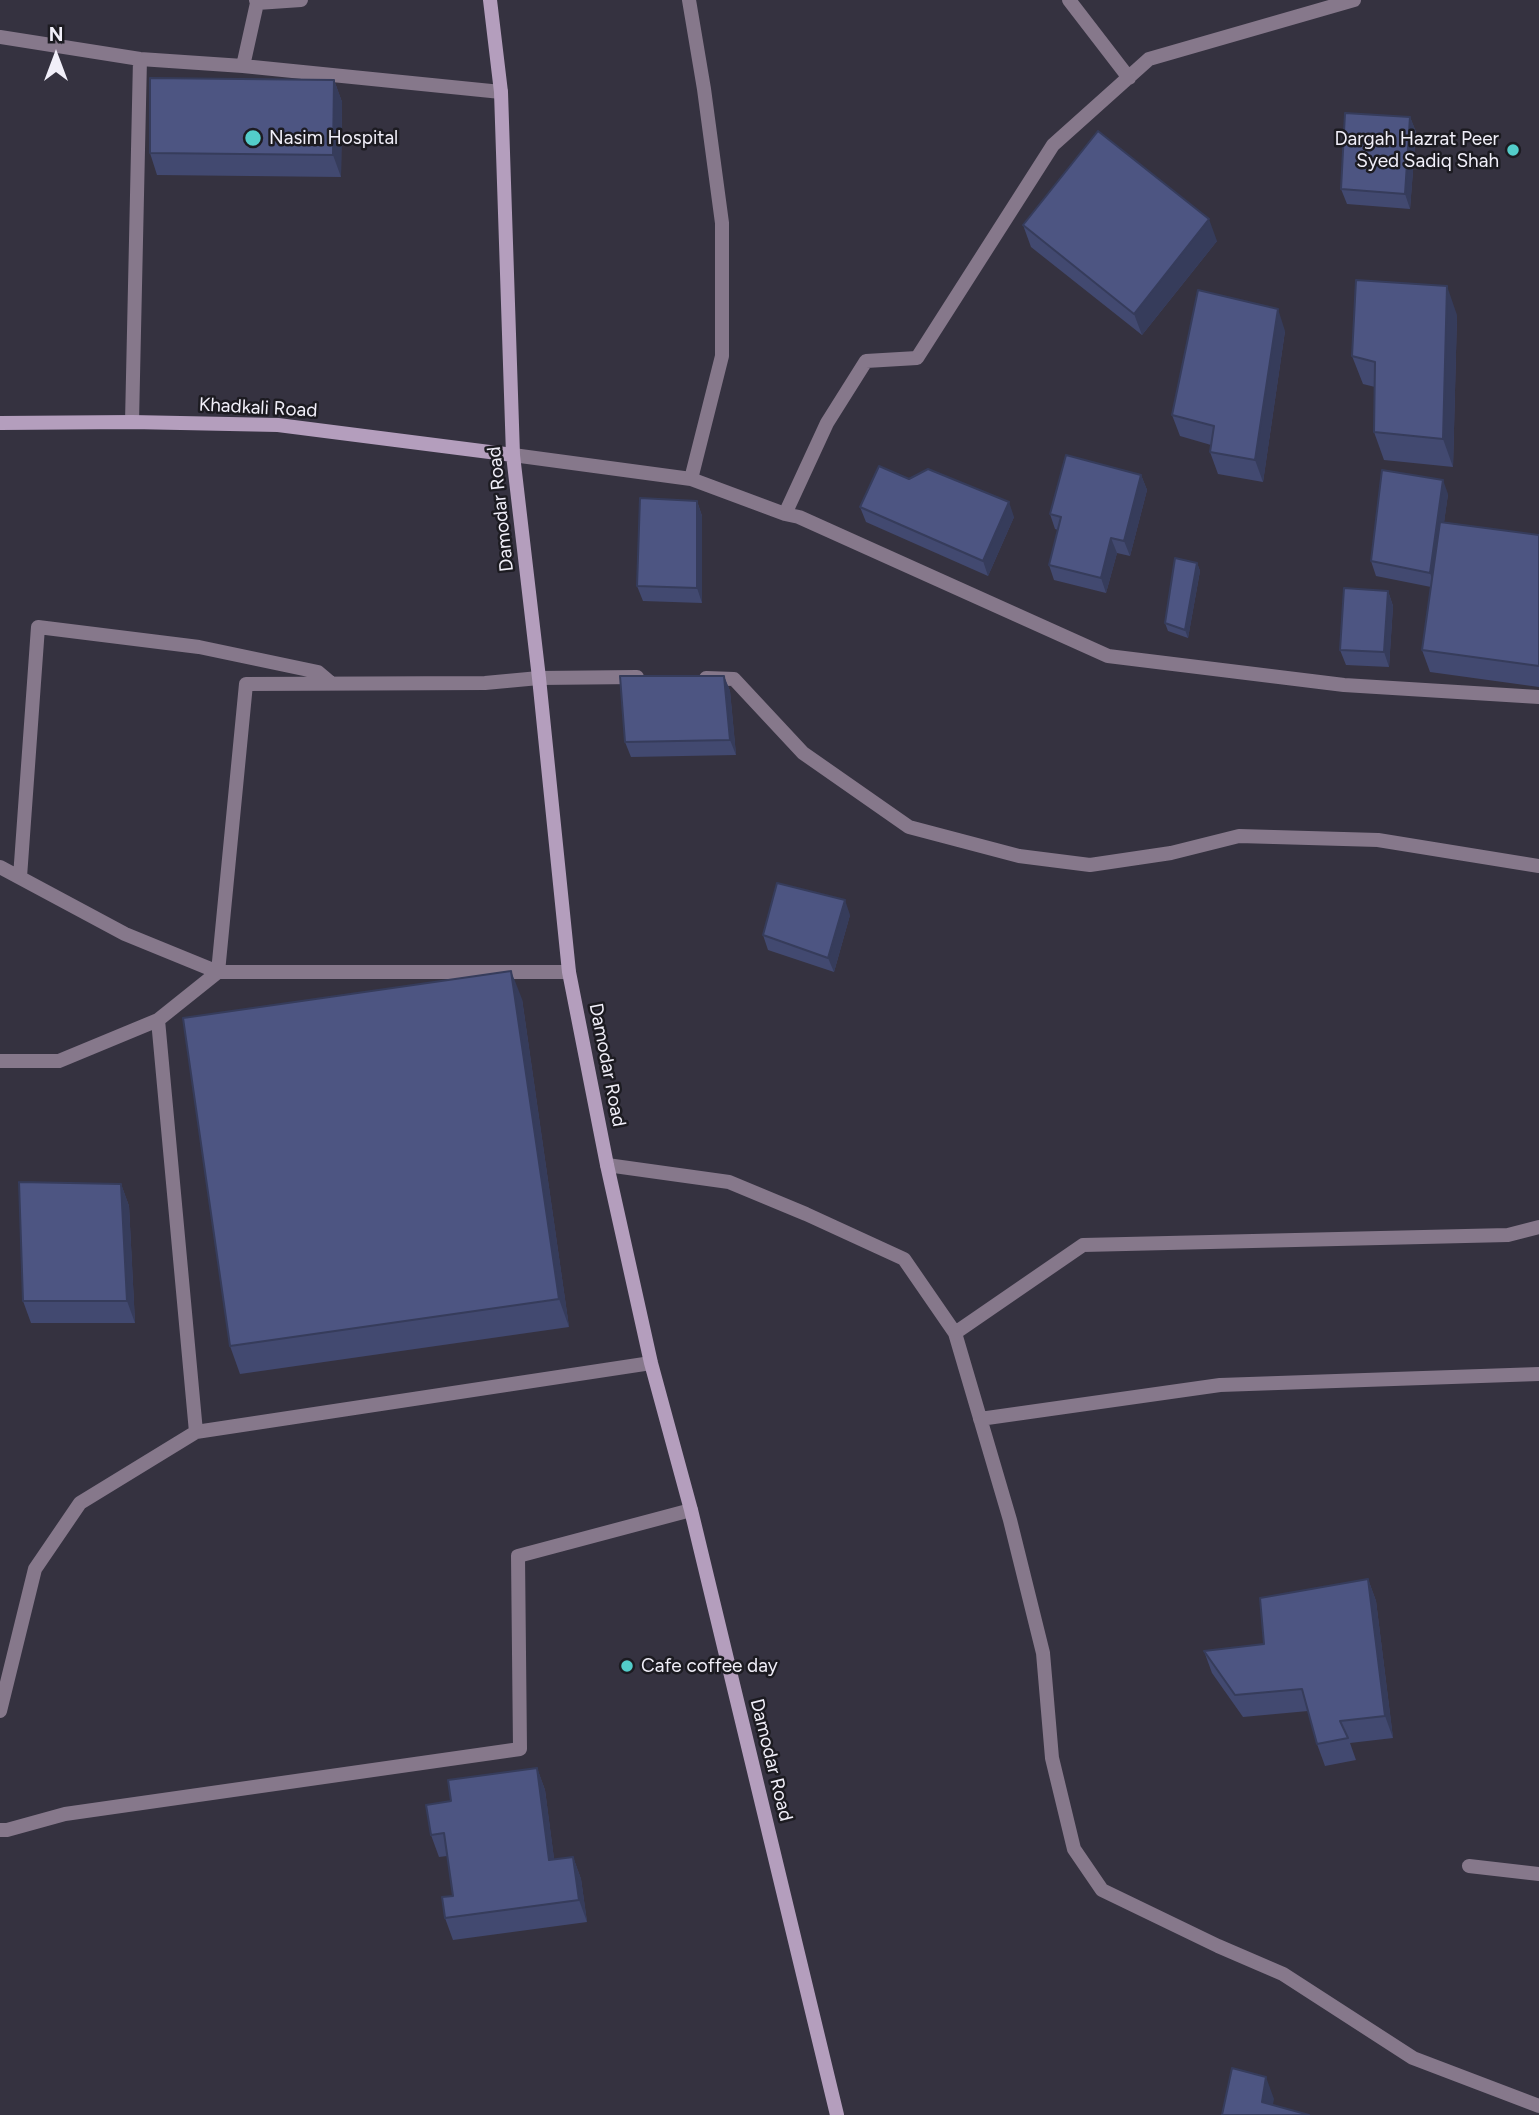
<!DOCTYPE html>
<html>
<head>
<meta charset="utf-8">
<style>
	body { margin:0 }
	#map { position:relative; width:1539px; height:2115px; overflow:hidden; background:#353240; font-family:Figtree,sans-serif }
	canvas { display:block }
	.north { position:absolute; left:21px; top:21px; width:70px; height:70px; -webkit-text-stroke:5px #1c1b21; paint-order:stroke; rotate:0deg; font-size:19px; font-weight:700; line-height:28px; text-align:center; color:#f1eff9 }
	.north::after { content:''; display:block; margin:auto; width:24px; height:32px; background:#f1eff9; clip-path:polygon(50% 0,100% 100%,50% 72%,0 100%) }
</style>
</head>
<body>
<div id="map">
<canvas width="1539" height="2115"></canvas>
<div class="north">N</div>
</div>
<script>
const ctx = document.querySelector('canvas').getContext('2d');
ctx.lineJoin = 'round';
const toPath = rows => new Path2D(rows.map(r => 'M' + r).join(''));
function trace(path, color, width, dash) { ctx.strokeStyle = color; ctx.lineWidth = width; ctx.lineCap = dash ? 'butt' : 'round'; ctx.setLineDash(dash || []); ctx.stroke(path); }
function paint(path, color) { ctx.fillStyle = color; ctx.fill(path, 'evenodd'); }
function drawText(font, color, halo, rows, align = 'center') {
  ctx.font = font + ' Figtree,sans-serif'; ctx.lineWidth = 5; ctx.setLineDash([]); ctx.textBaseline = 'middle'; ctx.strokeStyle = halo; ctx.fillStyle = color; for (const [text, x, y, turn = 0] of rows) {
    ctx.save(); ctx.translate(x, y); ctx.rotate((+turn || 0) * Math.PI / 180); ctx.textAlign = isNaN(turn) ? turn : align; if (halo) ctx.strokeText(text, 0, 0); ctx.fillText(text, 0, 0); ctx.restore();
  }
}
const street = toPath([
	[256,0,257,3,301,0],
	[689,0,704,89,722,223,722,356,691,479],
	[1069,0,1129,78],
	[0,37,140,59,243,66,501,92],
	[243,66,257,3],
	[132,422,140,59],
	[513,455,691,479,785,514,799,517,1108,656,1344,685,1539,697],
	[785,514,827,423,866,361,917,358,1053,145,1149,59,1354,0],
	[706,678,734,679,803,753,909,827,1019,856,1090,865,1171,853,1239,836,1378,840,1539,866],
	[0,867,125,934,218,972,569,972],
	[20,877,38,627,199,647,318,672,331,683],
	[0,1061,59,1061,158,1020],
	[607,1165,729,1182,806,1214,904,1259,955,1333,1010,1520,1043,1653,1052,1758,1074,1849,1102,1890,1218,1946,1283,1974,1413,2058,1539,2106],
	[955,1333,1083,1245,1508,1235,1539,1227],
	[980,1419,1220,1385,1539,1374],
	[196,1432,158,1020,218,972,246,684,485,683,539,678,637,677],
	[0,1711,35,1569,80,1503,196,1432,651,1363],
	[0,1830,7,1830,65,1814,520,1749,518,1556,691,1510],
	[1469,1866,1539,1874]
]);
const secondary = toPath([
	[490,0,501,92,513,455,539,678,569,972,607,1165,651,1363,691,1510,837,2115],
	[0,423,132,422,278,425,513,455]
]);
const wall = toPath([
	[334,80,342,102,341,177,157,175,150,153],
	[1410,117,1416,132,1410,209,1347,204,1341,189],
	[1023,225,1217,241,1142,335,1031,247],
	[1457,315,1453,467,1384,460,1374,432,1375,387,1363,384,1352,356],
	[1285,331,1263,482,1218,474,1210,452,1211,445,1180,436,1172,415],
	[1141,475,1147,490,1130,556,1117,553,1106,593,1054,580,1049,565,1058,530,1055,529,1050,514],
	[909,479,1014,517,988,576,866,522,860,507],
	[1448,494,1444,522,1539,535,1539,687,1430,672,1422,650,1431,587,1376,576,1371,561],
	[697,501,702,516,702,603,643,601,637,586],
	[1197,563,1200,571,1188,638,1168,631,1165,623],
	[1388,591,1393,606,1389,667,1346,665,1340,650],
	[724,676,730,691,736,755,631,757,625,742],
	[850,915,834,972,768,950,763,935],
	[522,999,569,1327,240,1374,230,1346],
	[121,1184,129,1206,135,1323,31,1323,23,1301],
	[1368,1579,1376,1601,1393,1738,1350,1743,1356,1760,1325,1766,1317,1744,1308,1711,1243,1717,1212,1673,1204,1651,1264,1644],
	[537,1768,545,1790,554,1859,573,1857,581,1879,587,1922,453,1940,445,1918,453,1896,447,1856,439,1857,431,1835,451,1801]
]);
const shadedWall = toPath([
	[334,80,342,102,341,177,333,155],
	[1410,117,1416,132,1410,209,1405,194],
	[1209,219,1217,241,1142,335,1134,314],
	[1447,286,1457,315,1453,467,1443,439],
	[1278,309,1285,331,1263,482,1255,460],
	[1141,475,1147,490,1130,556,1124,541],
	[1443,480,1448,494,1435,588,1430,573],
	[697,501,702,516,702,603,697,588],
	[1009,502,1014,517,988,576,983,561],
	[1111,538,1117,553,1106,593,1101,578],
	[1197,563,1200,571,1188,638,1185,630],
	[1388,591,1393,606,1389,667,1384,652],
	[724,676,730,691,736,755,730,740],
	[845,900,850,915,834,972,828,958],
	[511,971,522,999,569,1327,559,1299],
	[121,1184,129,1206,135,1323,127,1301],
	[1368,1579,1376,1601,1393,1738,1385,1716],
	[537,1768,545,1790,557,1881,549,1860],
	[573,1857,581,1879,587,1922,579,1900],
	[1266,2077,1274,2099,1271,2115,1262,2102]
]);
const building = toPath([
	[150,78,334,80,333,155,150,153,150,78],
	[1345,113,1410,117,1405,194,1341,189,1345,113],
	[1098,131,1209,219,1134,314,1023,225,1098,131],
	[1356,280,1447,286,1443,439,1374,432,1375,362,1352,356,1356,280],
	[1198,290,1278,309,1255,460,1210,452,1214,426,1172,415,1198,290],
	[1066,455,1141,475,1124,541,1111,538,1101,578,1049,565,1061,517,1050,514,1066,455],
	[879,466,909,479,928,469,1009,502,983,561,860,507,879,466],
	[1382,470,1443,480,1430,573,1371,561,1382,470],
	[640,498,697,501,697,588,637,586,640,498],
	[1440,522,1539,535,1539,666,1422,650,1440,522],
	[1175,558,1197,563,1185,630,1165,623,1175,558],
	[1344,588,1388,591,1384,652,1340,650,1344,588],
	[620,676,724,676,730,740,625,742,620,676],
	[777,883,845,900,828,958,763,935,777,883],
	[511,971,559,1299,230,1346,183,1018,511,971],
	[19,1182,121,1184,127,1301,23,1301,19,1182],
	[1368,1579,1385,1716,1340,1721,1348,1738,1317,1744,1302,1689,1235,1695,1204,1651,1264,1644,1260,1598,1368,1579],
	[537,1768,549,1860,573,1857,579,1900,445,1918,442,1897,453,1896,444,1833,431,1835,426,1805,451,1801,448,1780,537,1768],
	[1232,2068,1266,2077,1262,2102,1309,2115,1222,2115,1232,2068]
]);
const markers = [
	[253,138,9,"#53cdca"],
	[1513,150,7,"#53cdca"],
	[627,1666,7,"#53cdca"]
];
const poiNames = [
	["Nasim Hospital",269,138],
	["Dargah Hazrat Peer",1499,139,"right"],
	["Syed Sadiq Shah",1499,161,"right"],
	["Cafe coffee day",641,1666]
];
const streetNames = [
	["Khadkali Road",258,408,3],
	["Damodar Road",501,509,-96],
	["Damodar Road",607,1065,79],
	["Damodar Road",771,1760,76]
];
trace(street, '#86788b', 14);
trace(secondary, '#b49ebd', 14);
paint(wall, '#424970');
paint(shadedWall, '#363c5b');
paint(building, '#4d5582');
trace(building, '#363c5b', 2);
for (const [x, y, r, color] of markers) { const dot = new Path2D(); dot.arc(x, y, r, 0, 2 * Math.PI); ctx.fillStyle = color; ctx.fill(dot); trace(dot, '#1c1b21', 2.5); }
drawText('19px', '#f1eff9', '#1c1b21', poiNames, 'left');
drawText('19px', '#f1eff9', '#1c1b21', streetNames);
</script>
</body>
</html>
